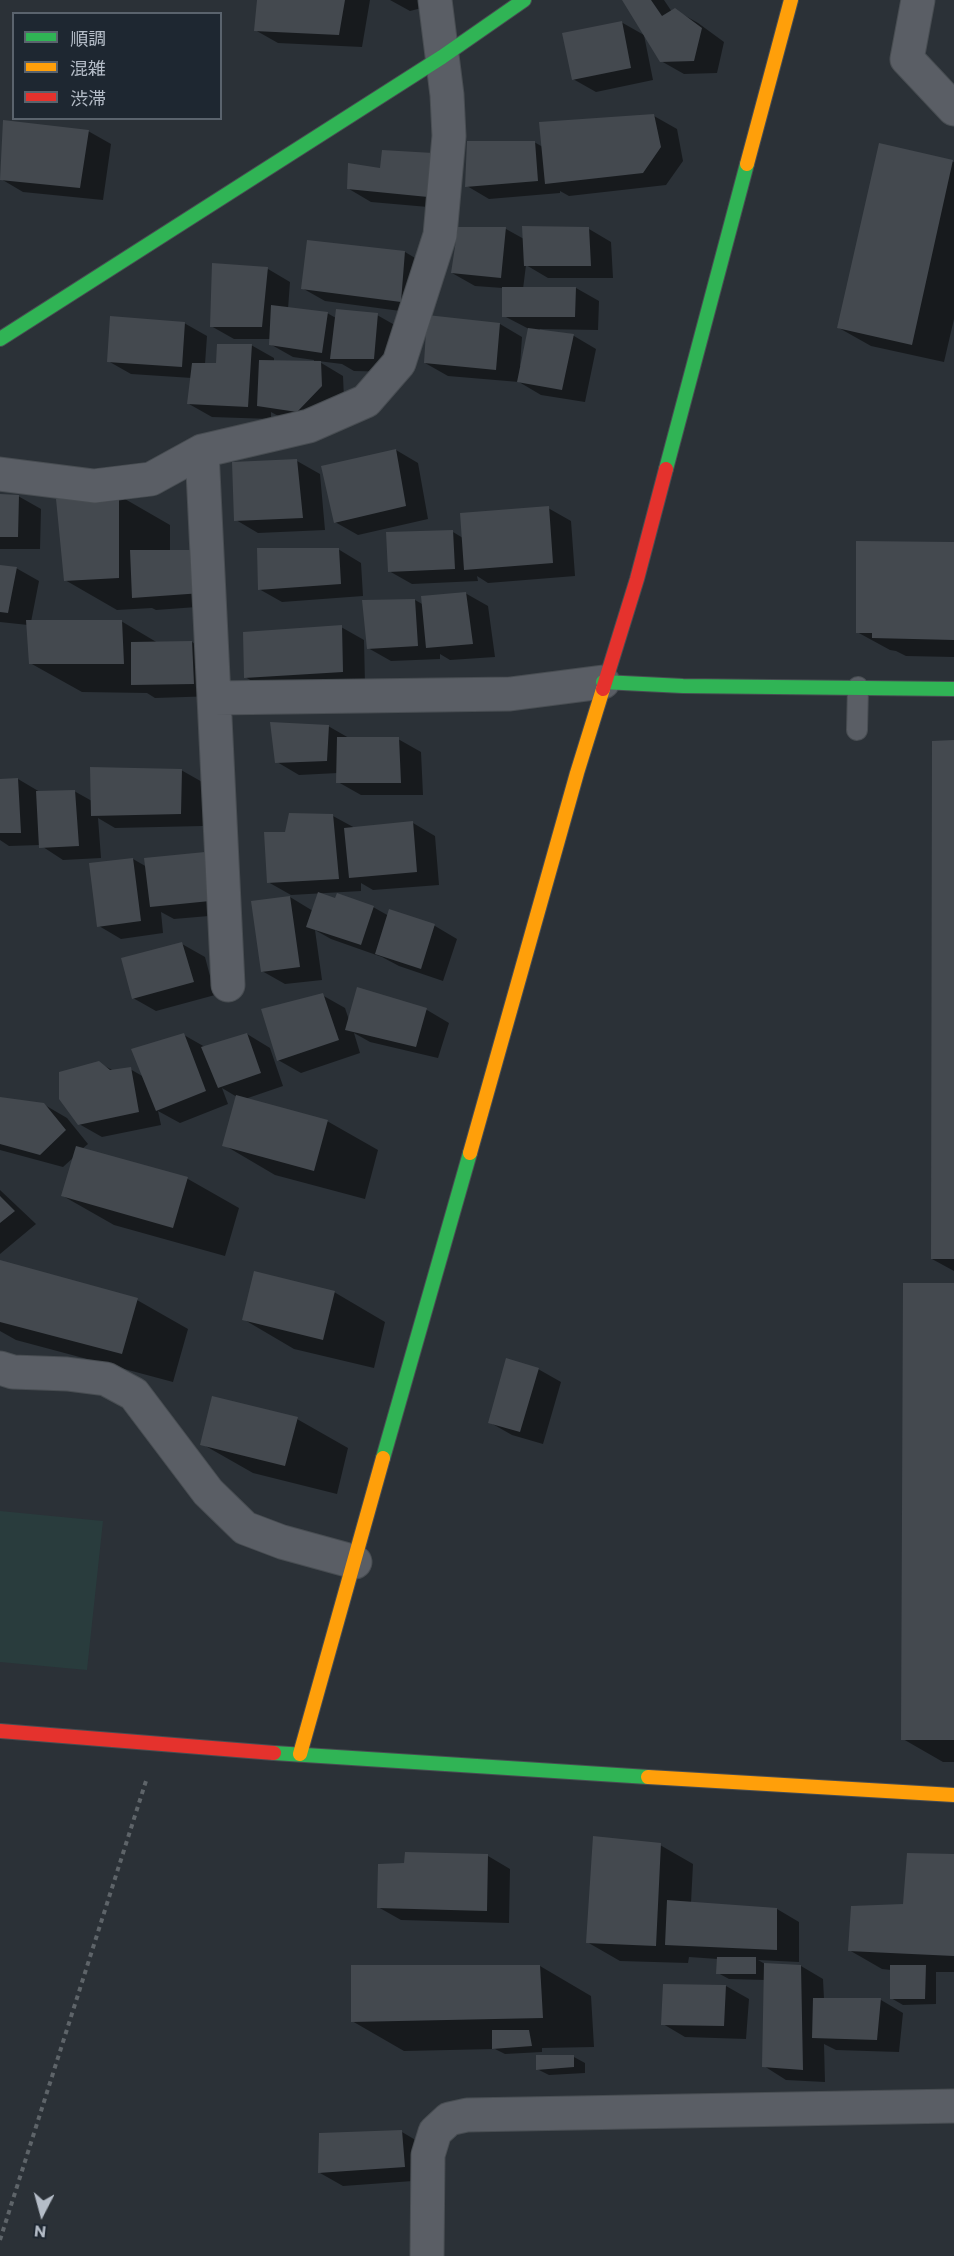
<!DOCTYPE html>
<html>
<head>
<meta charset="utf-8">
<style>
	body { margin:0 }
	#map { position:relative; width:954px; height:2256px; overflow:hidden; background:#2b3137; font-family:Commissioner,"Noto Sans JP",sans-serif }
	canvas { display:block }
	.legend { position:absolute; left:12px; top:12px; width:210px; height:108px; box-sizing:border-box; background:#1e2731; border:2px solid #5a636d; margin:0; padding:8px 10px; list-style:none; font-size:18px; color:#b5bdc8 }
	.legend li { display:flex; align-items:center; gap:12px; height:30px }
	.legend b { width:30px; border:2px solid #5a636d }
	.north { position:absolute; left:12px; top:2184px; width:60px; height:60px; -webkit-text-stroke:4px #1e2731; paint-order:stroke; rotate:186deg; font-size:16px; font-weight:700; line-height:24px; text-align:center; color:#b5bdc8 }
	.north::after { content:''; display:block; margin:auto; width:21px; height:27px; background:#b5bdc8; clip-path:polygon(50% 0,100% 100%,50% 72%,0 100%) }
</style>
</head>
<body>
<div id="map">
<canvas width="954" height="2256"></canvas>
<ul class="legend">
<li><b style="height:8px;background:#30b455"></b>順調</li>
<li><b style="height:8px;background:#ff9f0a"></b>混雑</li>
<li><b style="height:8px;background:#e5322d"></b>渋滞</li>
</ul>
<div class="north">N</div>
</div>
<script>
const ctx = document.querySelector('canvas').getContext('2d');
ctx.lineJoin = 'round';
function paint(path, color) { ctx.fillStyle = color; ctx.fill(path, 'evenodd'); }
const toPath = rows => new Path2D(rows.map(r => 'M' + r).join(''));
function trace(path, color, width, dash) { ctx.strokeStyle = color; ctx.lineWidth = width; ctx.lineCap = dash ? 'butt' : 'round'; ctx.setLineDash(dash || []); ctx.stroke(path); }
const green = toPath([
	[0,1511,103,1521,87,1670,0,1662]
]);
const shadow = toPath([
	[258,0,370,0,362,47,278,43,255,30],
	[390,0,440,0,441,3,410,11],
	[624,0,664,0,672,12,675,10,698,23,724,42,717,73,684,74,661,61],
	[621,22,644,35,653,80,596,92,573,79],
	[654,116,677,129,683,161,666,185,569,196,560,191,560,193,489,199,467,186,534,142,543,147],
	[88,131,111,144,103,200,23,192,1,179],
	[880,145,954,162,954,319,944,362,871,346,839,328],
	[381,170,451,209,371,202,349,189],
	[506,229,524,239,589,229,611,242,613,278,548,278,526,265,523,289,576,288,599,301,598,330,540,329,539,331,574,336,596,349,585,402,541,395,519,382,448,376,425,363,500,324,522,337,520,366,522,366,529,329,504,316,503,288,475,286,452,273],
	[405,252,427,265,423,314,325,301,302,288],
	[268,269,290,282,288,309,327,313,336,318,377,315,400,328,396,372,354,371,342,364,318,361,343,376,344,399,282,418,271,412,271,419,212,417,189,404,192,378,131,374,108,361,184,323,207,336,205,364,218,364,251,345,274,358,274,362,314,362,314,360,293,357,270,344,271,339,234,339,211,326],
	[396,450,418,463,428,519,358,535,335,522],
	[297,461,320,474,325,530,258,533,236,520],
	[0,495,18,496,41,509,40,549,0,549],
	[118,495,170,525,170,552,224,605,156,610,152,608,117,610,65,580],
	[548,508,571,521,575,576,488,583,477,576,478,581,412,584,389,571,453,532,463,538],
	[954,543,954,657,906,656,896,651,890,650,857,632],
	[338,549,361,563,363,596,282,602,259,589],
	[0,567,16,568,39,581,31,622,121,621,158,643,192,642,214,655,216,696,155,698,147,693,82,692,30,663,28,625,0,622],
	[465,593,488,606,495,657,450,660,440,654,440,659,391,661,368,648,364,601,415,600,424,605],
	[341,627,364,640,365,684,268,690,245,677],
	[328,726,349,738,398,739,421,752,423,795,361,795,338,782,338,773,299,775,277,762],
	[954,742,954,1271,932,1259],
	[181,770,204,783,203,826,115,828,98,818,101,858,63,860,40,845,9,846,0,840,0,781,18,779,40,792,74,791,92,801],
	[333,816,355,828,413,823,435,836,439,885,373,890,361,883,361,891,291,895,268,882,286,834],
	[133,859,147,867,232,914,174,919,161,912,163,933,121,939,99,926],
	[290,897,313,911,336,900,373,907,389,916,390,911,435,926,457,939,443,981,399,966,382,957,331,939,315,930,322,980,285,984,262,971],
	[182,944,205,957,215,995,156,1011,133,998],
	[358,989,427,1010,449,1023,438,1058,370,1042,354,1033,360,1053,301,1073,278,1060,322,995,345,1008,349,1020],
	[247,1034,270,1048,283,1086,245,1099,327,1121,378,1150,365,1199,275,1175,224,1145,237,1097,222,1088,228,1104,180,1123,158,1111,161,1125,102,1137,79,1124,99,1063,114,1071,130,1069,144,1077,184,1035,205,1047],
	[0,1098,43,1104,67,1118,88,1144,82,1149,188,1179,239,1208,225,1256,114,1225,63,1196,74,1157,63,1167,0,1150],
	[0,1190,36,1224,0,1254],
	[0,1262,137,1300,188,1329,173,1382,16,1340,0,1331],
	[954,1285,954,1762,943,1762,903,1739],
	[334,1292,385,1322,374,1368,294,1349,243,1319],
	[538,1369,561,1382,543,1444,512,1435,489,1422],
	[297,1419,348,1448,337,1494,253,1473,202,1444],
	[660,1845,693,1864,691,1903,777,1909,799,1922,799,1962,758,1960,765,1964,801,1966,823,1979,824,1999,881,2000,903,2013,899,2052,836,2050,824,2044,825,2082,786,2080,764,2066,765,1980,729,1979,718,1973,718,1959,689,1957,688,1963,620,1961,587,1942],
	[488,1856,510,1869,509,1923,401,1920,378,1907,405,1865],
	[954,1856,954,1972,936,1972,936,2004,903,2005,891,1998,891,1970,882,1969,849,1950,904,1906],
	[540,1966,591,1996,594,2047,542,2048,542,2052,505,2054,495,2049,404,2051,352,2021],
	[665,1986,726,1986,749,1999,746,2039,685,2037,663,2024],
	[574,2057,585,2063,585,2073,549,2075,537,2069],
	[402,2132,424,2145,427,2180,343,2186,320,2173]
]);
const building = toPath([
	[257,0,345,0,339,35,254,31],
	[622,0,651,0,662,16,675,8,702,28,694,61,660,62],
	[622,21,631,68,572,80,562,33],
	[654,114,661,147,643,173,545,184,539,122],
	[3,120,89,130,80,188,0,180],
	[467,141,535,141,538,181,465,187],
	[879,143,953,160,912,345,837,328],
	[382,150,433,153,428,197,347,189,348,163,380,168],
	[522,226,589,227,591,266,524,266],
	[458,227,506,227,501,278,451,273],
	[307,240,405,251,401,302,301,289],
	[212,263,268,267,262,327,210,327],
	[502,287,576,287,575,317,502,317],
	[271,305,328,312,322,353,269,345],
	[336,309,378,313,374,359,330,359],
	[427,315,500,323,496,370,424,363],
	[110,316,185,322,182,367,107,362],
	[528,328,574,334,562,390,517,382],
	[217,344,252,344,248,407,187,404,192,363,216,363],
	[259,360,321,361,322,386,297,412,257,406],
	[396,449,406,506,334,523,321,466],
	[297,459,303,518,234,521,232,462],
	[0,494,19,495,18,537,0,537],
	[119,494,119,578,64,581,56,499],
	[549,506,553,563,464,570,460,513],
	[453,530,455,569,388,572,386,532],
	[856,541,954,542,954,640,872,638,872,633,856,633],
	[257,548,339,548,341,584,258,590],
	[130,550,200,550,202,593,132,598],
	[0,565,17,567,8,613,0,612],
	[466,592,473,644,426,648,421,596],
	[415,599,418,646,367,649,362,600],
	[26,620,122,620,124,664,29,664],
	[342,625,343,672,244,678,243,632],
	[192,641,194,684,131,685,131,642],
	[270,722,329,725,327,761,275,763],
	[337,737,399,737,401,783,336,783],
	[954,740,954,1259,931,1259,932,741],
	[90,767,182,769,181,814,91,816],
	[18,778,21,833,0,833,0,779],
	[75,790,79,846,39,848,36,791],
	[289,813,333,814,339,879,267,883,264,832,285,832],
	[413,821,417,872,349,878,344,828],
	[205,852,210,901,150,907,144,858],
	[133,858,141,921,97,927,89,863],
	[318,892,335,898,337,893,374,906,361,945,306,927],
	[290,896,300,967,261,972,251,901],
	[389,909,435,924,421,969,375,954],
	[182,942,194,982,132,999,121,958],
	[357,987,427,1008,416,1047,345,1030],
	[323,993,339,1040,277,1061,261,1009],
	[184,1033,206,1091,156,1111,131,1049],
	[247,1033,261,1073,218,1088,201,1047],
	[99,1061,110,1070,131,1067,139,1112,78,1125,59,1099,59,1072],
	[236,1095,328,1120,314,1171,222,1146],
	[0,1097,44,1103,66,1130,40,1155,0,1144],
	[76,1146,188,1177,173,1228,61,1196],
	[0,1196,15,1211,0,1223],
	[0,1260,138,1298,122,1354,0,1322],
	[254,1271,335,1291,323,1340,242,1320],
	[903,1283,954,1283,954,1740,901,1740],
	[506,1358,539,1368,520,1432,488,1423],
	[212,1396,298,1417,285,1466,200,1445],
	[593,1836,661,1843,656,1946,586,1943],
	[405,1852,488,1854,487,1911,377,1908,378,1864,404,1863],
	[907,1853,954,1854,954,1956,848,1951,851,1906,903,1904],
	[667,1900,777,1908,777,1950,665,1945],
	[717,1957,756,1957,756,1974,716,1974],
	[764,1963,801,1965,803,2070,762,2067],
	[351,1965,540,1965,543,2018,351,2022],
	[890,1965,926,1965,925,1999,890,1999],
	[663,1984,726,1985,724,2026,661,2025],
	[813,1998,881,1998,877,2040,812,2038],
	[492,2030,529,2030,532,2046,492,2049],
	[536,2055,574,2055,574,2067,536,2070],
	[402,2130,405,2167,318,2173,319,2133]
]);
const path = toPath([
	[0,2240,146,1781]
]);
const lane = toPath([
	[857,730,858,687]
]);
const street = toPath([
	[918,0,907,59,954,109],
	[202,451,309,426,366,401,399,363,440,235,449,136,447,95,435,0],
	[0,474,94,486,151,479,202,451,228,985],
	[214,698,510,694,603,682],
	[0,1368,13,1372,67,1374,106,1379,134,1394,208,1492,245,1528,282,1542,355,1562],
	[427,2256,428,2155,435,2132,449,2119,467,2115,954,2106]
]);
const fast = toPath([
	[0,339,442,57,524,0],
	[666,469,747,164],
	[603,682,683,686,954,689],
	[383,1458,470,1153],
	[274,1753,648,1777]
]);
const slow = toPath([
	[747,164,791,0],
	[470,1153,577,773,603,689],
	[300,1754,383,1458],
	[648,1777,954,1795]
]);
const jam = toPath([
	[603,689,637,579,666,469],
	[0,1731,274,1753]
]);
paint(green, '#293c3d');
paint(shadow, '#0007');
paint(building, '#44494f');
trace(lane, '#484d52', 22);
trace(street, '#484d52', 35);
trace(fast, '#484d52', 16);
trace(slow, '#484d52', 16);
trace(jam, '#484d52', 16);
trace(path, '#5e6469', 4, [4.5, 4.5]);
trace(lane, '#5a5e65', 20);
trace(street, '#5a5e65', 33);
trace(fast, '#30b455', 14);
trace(slow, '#ff9f0a', 14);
trace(jam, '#e5322d', 14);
</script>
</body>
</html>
